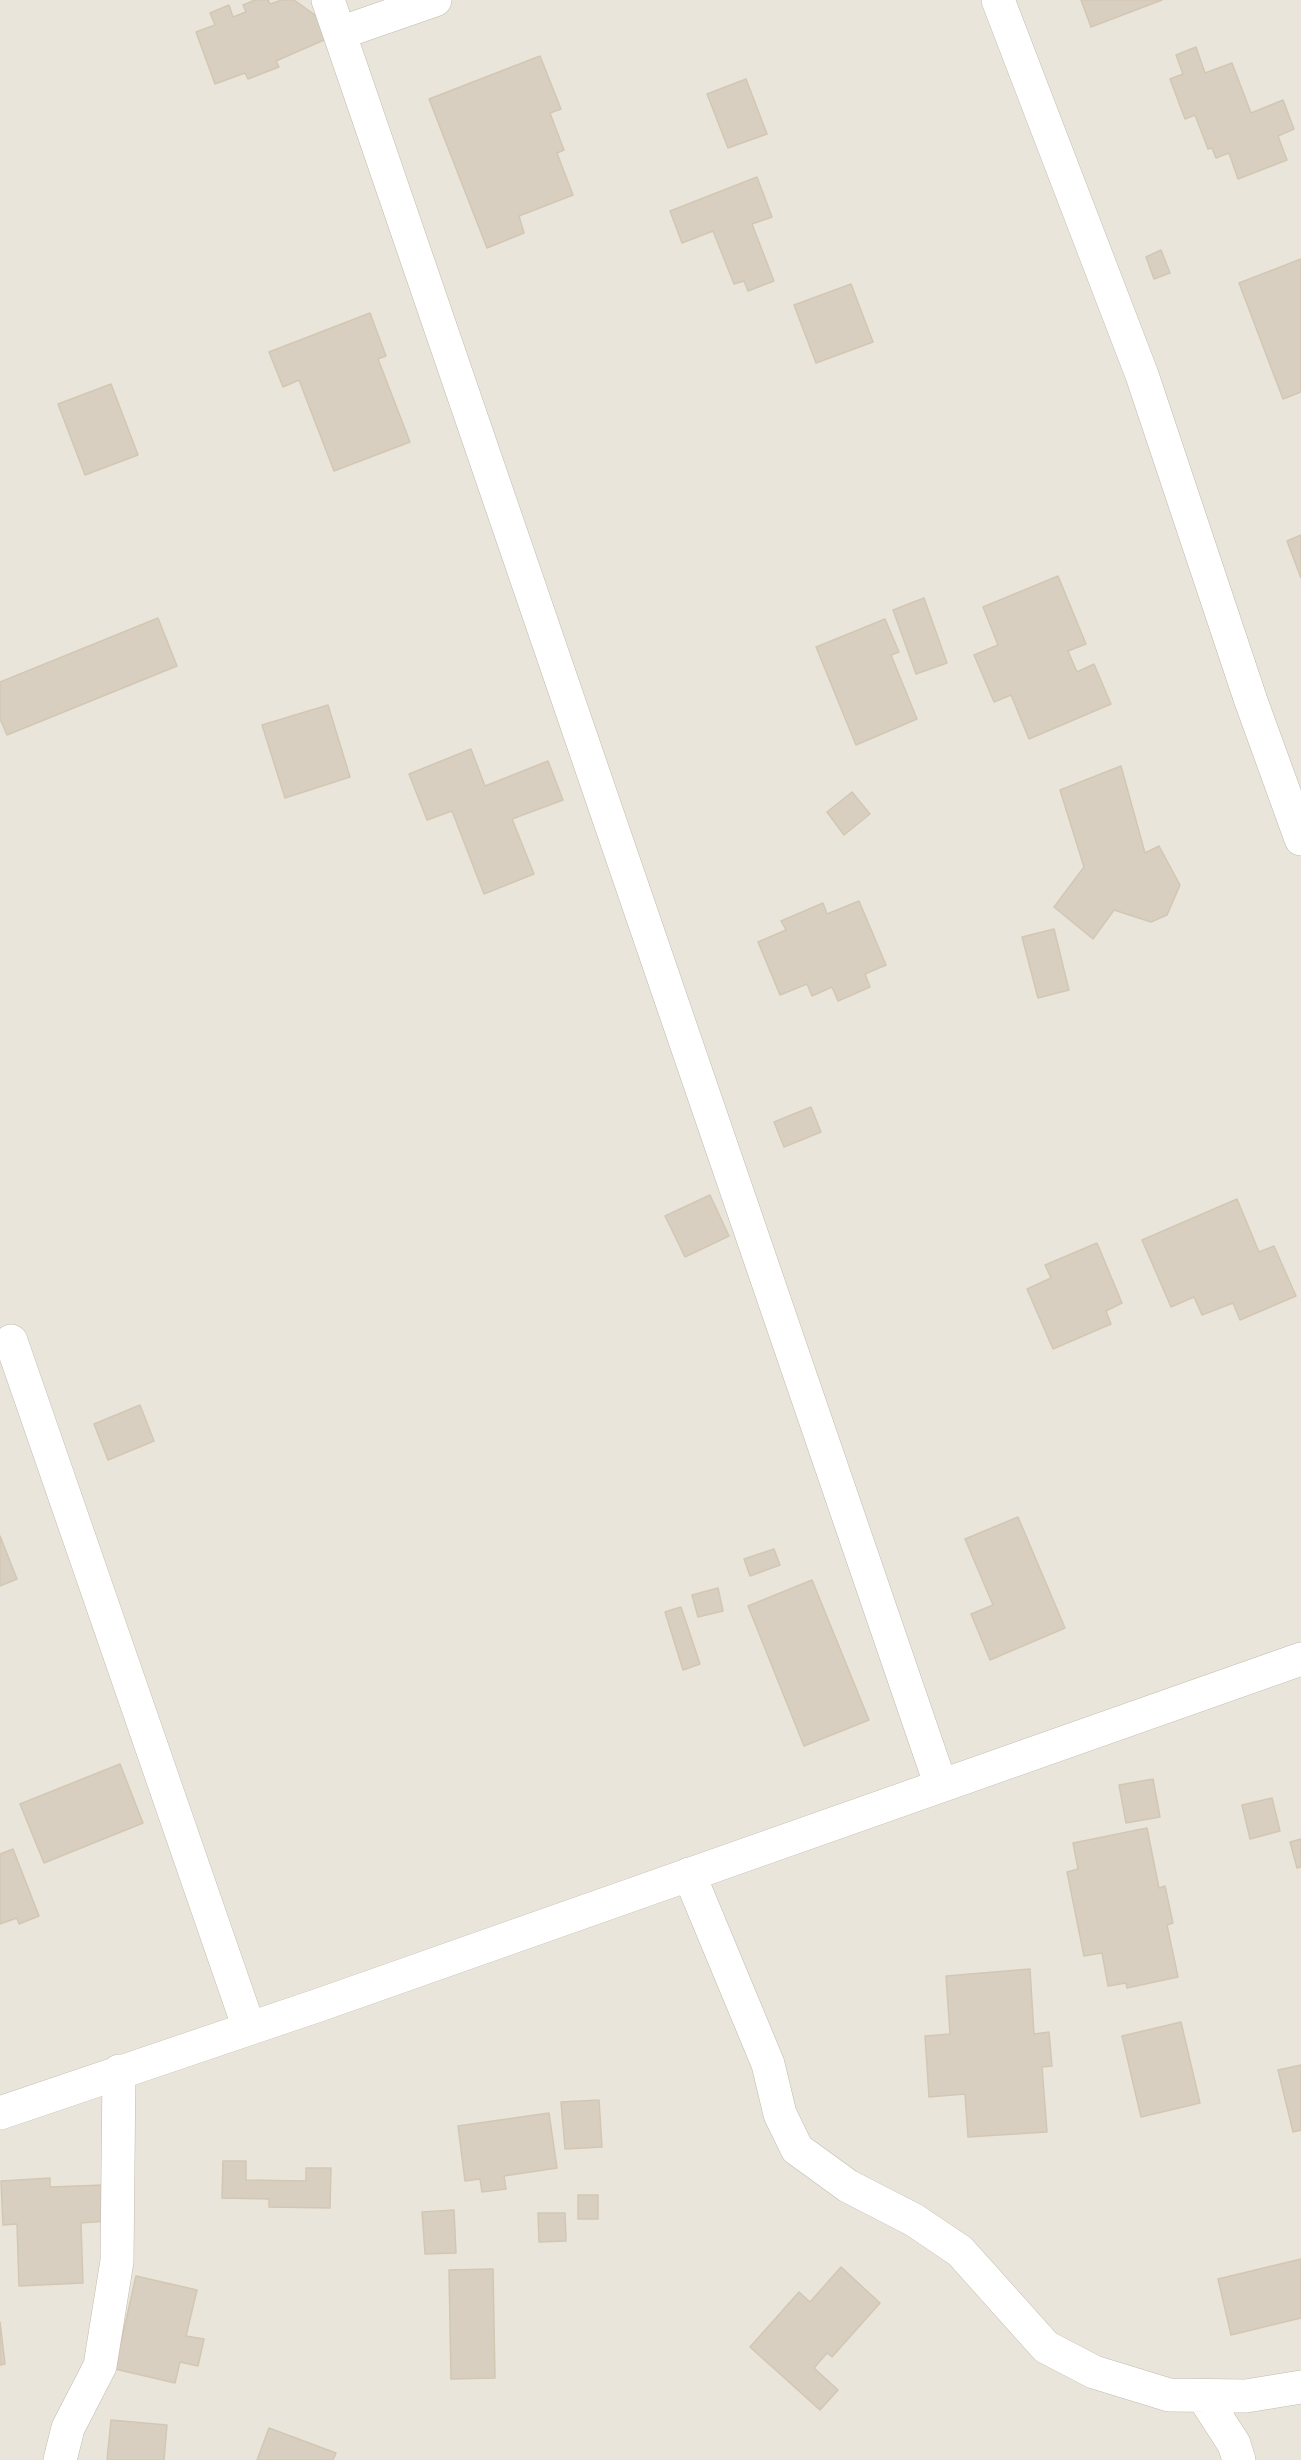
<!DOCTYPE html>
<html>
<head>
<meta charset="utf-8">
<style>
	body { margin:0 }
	canvas { display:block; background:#f6f3ec }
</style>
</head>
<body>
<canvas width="1301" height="2460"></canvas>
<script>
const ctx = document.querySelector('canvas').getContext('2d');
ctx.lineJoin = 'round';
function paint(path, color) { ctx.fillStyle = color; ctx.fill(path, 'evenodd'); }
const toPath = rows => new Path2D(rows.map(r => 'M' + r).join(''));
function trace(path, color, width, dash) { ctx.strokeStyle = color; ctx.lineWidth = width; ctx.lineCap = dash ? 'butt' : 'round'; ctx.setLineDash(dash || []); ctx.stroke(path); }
const residential = toPath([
	[0,0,1301,0,1301,2460,0,2460]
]);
const building = toPath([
	[255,0,268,0,270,4,282,0,294,0,340,33,276,61,279,67,248,79,245,73,215,84,196,32,215,25,210,13,229,5,233,17,246,12,243,5,255,0],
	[1081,0,1162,0,1091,27,1081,0],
	[1196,47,1205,73,1232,63,1251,113,1283,100,1294,129,1278,136,1287,160,1238,179,1229,153,1216,158,1212,148,1208,149,1195,115,1185,119,1170,79,1183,74,1176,55,1196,47],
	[540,56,561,109,550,113,564,150,557,153,573,195,519,216,524,233,487,248,429,99,540,56],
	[746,79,767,134,728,148,707,94,746,79],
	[757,177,772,217,752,224,774,281,748,291,744,281,734,284,713,231,682,243,670,211,757,177],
	[1161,250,1170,273,1154,279,1146,257,1161,250],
	[1301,259,1301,392,1283,399,1239,283,1301,259],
	[851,284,873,342,816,363,794,305,851,284],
	[370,313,386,356,378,359,410,442,334,471,299,380,283,387,269,352,370,313],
	[111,384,138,455,85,475,58,404,111,384],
	[1301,535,1301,578,1287,541,1301,535],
	[1058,576,1086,644,1068,651,1077,672,1094,664,1111,704,1029,739,1011,695,994,702,974,655,998,645,983,607,1058,576],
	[924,598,947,663,916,674,893,610,924,598],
	[158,618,177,666,7,735,0,719,0,682,158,618],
	[885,619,899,652,891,655,917,719,856,745,816,647,885,619],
	[328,705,350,777,285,798,262,725,328,705],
	[471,749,485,786,548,761,563,800,512,819,534,874,484,894,452,811,427,820,409,774,471,749],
	[1121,766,1145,853,1159,846,1180,885,1167,915,1151,922,1114,910,1093,939,1054,907,1084,867,1060,790,1121,766],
	[852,792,870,814,844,835,827,812,852,792],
	[859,901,886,965,865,974,870,987,838,1001,832,987,812,996,807,984,780,995,758,942,786,930,781,921,823,903,827,914,859,901],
	[1054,929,1069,990,1038,998,1022,937,1054,929],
	[811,1107,821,1132,784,1147,774,1122,811,1107],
	[710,1195,729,1236,685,1257,665,1216,710,1195],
	[1237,1199,1259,1252,1274,1246,1296,1296,1240,1320,1233,1303,1202,1315,1194,1297,1171,1307,1142,1240,1237,1199],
	[1097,1243,1122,1303,1106,1311,1111,1324,1053,1349,1027,1289,1051,1278,1045,1265,1097,1243],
	[140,1405,154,1441,108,1460,94,1424,140,1405],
	[1018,1517,1065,1628,990,1660,971,1614,993,1605,965,1539,1018,1517],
	[0,1536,17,1579,0,1586,0,1536],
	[774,1549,780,1565,750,1576,744,1559,774,1549],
	[812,1580,869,1720,804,1746,748,1606,812,1580],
	[718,1588,723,1611,698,1617,692,1595,718,1588],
	[681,1607,700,1664,683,1670,665,1612,681,1607],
	[120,1764,143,1823,44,1863,20,1804,120,1764],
	[1153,1779,1160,1817,1126,1823,1119,1785,1153,1779],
	[1272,1798,1280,1831,1250,1839,1242,1805,1272,1798],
	[1147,1828,1159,1888,1165,1886,1173,1923,1167,1925,1178,1977,1127,1988,1126,1983,1108,1986,1102,1953,1084,1956,1067,1872,1078,1869,1073,1843,1147,1828],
	[1301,1839,1301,1867,1297,1868,1290,1842,1301,1839],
	[13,1849,39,1916,19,1924,17,1918,0,1924,0,1854,13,1849],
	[1030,1969,1034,2034,1049,2032,1052,2066,1042,2067,1047,2132,968,2137,965,2094,929,2097,925,2036,950,2034,946,1976,1030,1969],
	[1181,2022,1200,2103,1141,2117,1122,2036,1181,2022],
	[1301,2065,1301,2130,1293,2132,1278,2070,1301,2065],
	[599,2100,602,2147,565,2149,561,2102,599,2100],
	[549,2113,557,2168,504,2176,506,2189,482,2192,480,2179,465,2181,458,2126,549,2113],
	[223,2161,246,2161,246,2180,306,2181,306,2168,331,2168,330,2208,269,2207,269,2199,222,2198,223,2161],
	[50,2178,50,2187,104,2185,106,2221,81,2223,83,2283,19,2286,17,2224,3,2225,1,2181,50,2178],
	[578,2195,598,2195,598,2219,578,2219,578,2195],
	[454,2210,456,2253,425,2254,422,2212,454,2210],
	[538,2213,565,2213,566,2241,539,2242,538,2213],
	[1301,2259,1301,2318,1231,2335,1218,2279,1301,2259],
	[841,2267,880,2303,832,2357,827,2353,814,2368,838,2390,820,2410,750,2347,799,2292,810,2302,841,2267],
	[493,2269,495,2378,451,2379,449,2270,493,2269],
	[136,2276,197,2290,186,2336,204,2339,198,2366,180,2362,175,2383,115,2369,136,2276],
	[0,2322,5,2364,0,2365,0,2322],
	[111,2420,167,2425,164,2460,107,2460,111,2420],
	[269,2428,336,2453,333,2460,257,2460,269,2428]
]);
const minor = toPath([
	[328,0,941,1786],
	[998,0,1142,375,1251,701,1301,839],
	[340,33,435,0],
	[11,1341,249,2028],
	[689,1874,768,2064,780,2114,797,2149,848,2186,914,2220,960,2251,1046,2347,1094,2372,1169,2395,1246,2396,1301,2387],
	[0,2113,322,2004,1301,1659],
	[1203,2396,1234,2444,1239,2460],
	[60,2460,68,2428,100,2366,117,2261,119,2071]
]);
paint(residential, '#eae5da');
paint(building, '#d8cfc1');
trace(building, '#d3c7b4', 1.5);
trace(minor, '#c2bbae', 34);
trace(minor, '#fff', 33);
</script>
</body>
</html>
